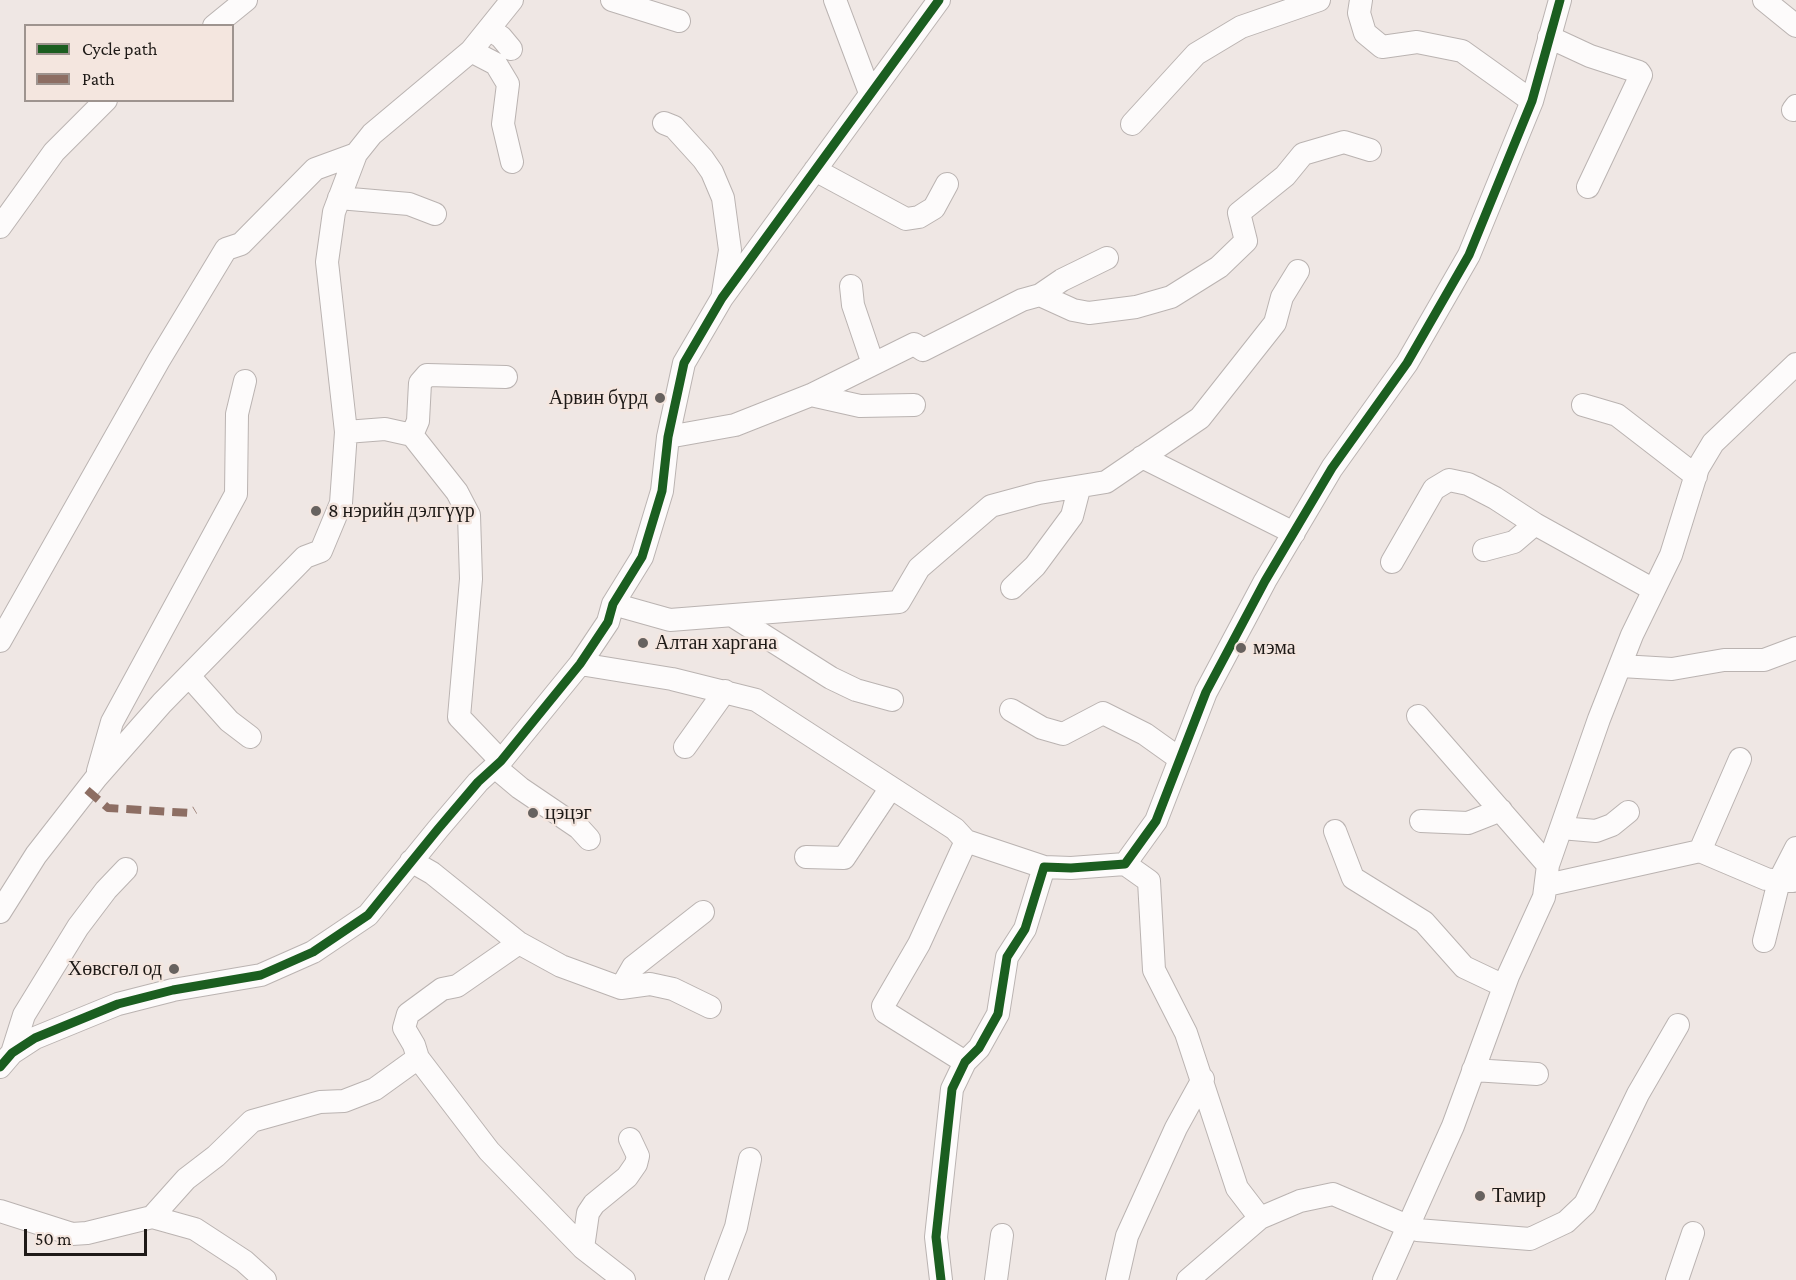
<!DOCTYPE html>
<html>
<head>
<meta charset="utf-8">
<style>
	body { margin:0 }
	#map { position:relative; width:1796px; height:1280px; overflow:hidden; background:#efe7e4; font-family:"Crimson Pro",serif }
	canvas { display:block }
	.legend { position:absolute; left:24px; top:24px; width:210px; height:78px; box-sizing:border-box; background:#f4e6df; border:2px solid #9e948f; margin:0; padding:8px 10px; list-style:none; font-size:18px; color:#1e1a17 }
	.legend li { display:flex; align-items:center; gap:12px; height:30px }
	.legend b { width:30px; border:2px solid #9e948f }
	.scale { position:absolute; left:24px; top:1229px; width:123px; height:27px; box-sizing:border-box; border:3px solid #1e1a17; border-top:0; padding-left:8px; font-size:18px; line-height:21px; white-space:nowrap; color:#1e1a17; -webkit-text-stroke:4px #f4e6df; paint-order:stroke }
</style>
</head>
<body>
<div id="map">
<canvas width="1796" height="1280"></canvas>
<ul class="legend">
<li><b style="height:8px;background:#1b5e20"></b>Cycle path</li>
<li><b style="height:8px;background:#8d6e63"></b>Path</li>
</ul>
<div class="scale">50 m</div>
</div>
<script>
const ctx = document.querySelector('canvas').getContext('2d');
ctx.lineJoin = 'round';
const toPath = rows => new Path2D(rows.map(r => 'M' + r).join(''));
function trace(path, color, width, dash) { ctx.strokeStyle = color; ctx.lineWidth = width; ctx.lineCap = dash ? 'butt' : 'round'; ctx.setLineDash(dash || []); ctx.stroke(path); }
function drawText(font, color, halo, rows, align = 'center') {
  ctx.font = font + ' "Crimson Pro",serif'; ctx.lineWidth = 5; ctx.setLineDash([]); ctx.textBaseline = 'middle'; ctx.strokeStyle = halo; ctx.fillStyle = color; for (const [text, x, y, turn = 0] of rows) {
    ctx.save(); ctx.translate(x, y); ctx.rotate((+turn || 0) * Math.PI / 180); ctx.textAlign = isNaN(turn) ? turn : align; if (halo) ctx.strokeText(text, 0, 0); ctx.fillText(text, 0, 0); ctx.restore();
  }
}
const minor = toPath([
	[612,0,679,21],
	[835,0,870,93],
	[1361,0,1359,13,1365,33,1382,47,1417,42,1462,51,1532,101],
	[1764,0,1796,26],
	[214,26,246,0],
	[490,30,501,37,511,49],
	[1549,37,1590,56,1639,72,1641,75,1588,187],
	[471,51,496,64,508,84,503,124,512,162],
	[1793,110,1796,106],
	[664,123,674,127,703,159,712,172,723,198,730,250,723,293],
	[1132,124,1196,54,1241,27,1319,0],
	[815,170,906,219,919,217,934,208,947,184],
	[339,198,409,204,435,214],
	[0,227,54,152,106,100],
	[851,286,853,305,873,364],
	[1040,295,1073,310,1089,313,1136,307,1171,297,1219,267,1246,241,1239,213,1285,176,1303,154,1344,142,1370,150],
	[811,395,860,406,914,405],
	[1583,405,1617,415,1696,476],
	[346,432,385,429,412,435,457,492,469,515,471,579,459,717,501,761],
	[412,435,418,421,420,383,427,375,506,377],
	[668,437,735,425,811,395,914,344,923,350,1022,300,1040,295,1062,280,1107,258],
	[1142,457,1294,533],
	[1484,550,1514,542,1535,524],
	[1392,562,1434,489,1449,480,1468,484,1495,498,1535,524,1654,590],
	[1012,588,1035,566,1072,516,1079,489],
	[613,604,670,620,899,602,919,568,991,506,1039,493,1106,482,1200,418,1275,323,1282,297,1298,271],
	[733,616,831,678,856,690,892,700],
	[0,641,159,360,226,249,241,244,315,169,356,154,372,134,471,51,512,0],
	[580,664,672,679,756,700,955,829,966,841,1044,867],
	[1621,666,1672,669,1724,660,1764,660,1796,648],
	[189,676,229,721,250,737],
	[1011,710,1042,728,1063,734,1103,713,1145,734,1180,759],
	[1418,716,1548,865],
	[685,747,725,691],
	[495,767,520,788,579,828,589,839],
	[98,771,112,722,236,494,237,414,245,381],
	[1421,821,1468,823,1501,810],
	[1561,828,1596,831,1612,825,1628,812],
	[1335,831,1353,878,1424,922,1464,967,1504,986],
	[1700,851,1766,879,1779,881,1796,848],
	[806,857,844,858,890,789],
	[411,861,432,873,519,943,561,966,621,988,650,984,673,989,710,1007],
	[1125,864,1149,881,1154,970,1186,1033,1237,1188,1260,1218],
	[1547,885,1700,851,1740,759],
	[0,912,36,855,96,778,162,703,305,557,321,551,341,503,346,432,327,262,334,212,356,154],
	[1764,941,1779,881,1793,881],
	[621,988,633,967,703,912],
	[12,1053,24,1015,78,927,106,890,126,869],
	[418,1058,414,1045,404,1028,408,1014,442,989,457,986,519,943],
	[965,1062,885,1012,883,1006,919,944,966,841],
	[0,1067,12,1053,35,1038,118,1004,173,990,261,975,313,952,368,915,438,829,478,782,501,761,580,664,608,622,613,604,642,557,662,491,668,437,684,363,722,298,939,0],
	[1473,1070,1537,1074],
	[0,1211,72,1234,87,1233,152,1217,186,1179,216,1156,252,1121,320,1102,344,1101,375,1089,418,1058,489,1151,583,1248,624,1280],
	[152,1217,195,1229,244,1261,265,1280],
	[583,1248,588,1213,594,1204,627,1177,636,1164,638,1156,630,1139],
	[716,1280,736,1227,750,1159],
	[941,1280,936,1237,952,1089,965,1062,979,1048,998,1014,1007,957,1025,929,1044,867,1071,868,1125,864,1156,821,1206,692,1265,581,1332,468,1407,363,1469,255,1532,101,1560,0],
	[996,1280,1002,1235],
	[1117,1280,1127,1236,1176,1128,1203,1079],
	[1188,1280,1260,1218,1300,1201,1333,1194,1417,1230,1530,1239,1566,1222,1585,1204,1638,1094,1678,1025],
	[1384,1280,1453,1126,1508,976,1544,897,1548,865,1599,719,1632,635,1671,555,1698,468,1713,443,1796,364],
	[1677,1280,1693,1233]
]);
const quiet = toPath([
	[87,790,108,808,190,813,195,810]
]);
const cycleway = toPath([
	[0,1067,12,1053,35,1038,118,1004,173,990,261,975,313,952,368,915,438,829,478,782,501,761,580,664,608,622,613,604,642,557,662,491,668,437,684,363,722,298,939,0],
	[941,1280,936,1237,952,1089,965,1062,979,1048,998,1014,1007,957,1025,929,1044,867,1071,868,1125,864,1156,821,1206,692,1265,581,1332,468,1407,363,1469,255,1532,101,1560,0]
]);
const markers = [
	[660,398,6,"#67625f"],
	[316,511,6,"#67625f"],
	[643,643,6,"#67625f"],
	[1241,648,6,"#67625f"],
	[533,813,6,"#67625f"],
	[174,969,6,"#67625f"],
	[1480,1196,6,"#67625f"]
];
const poiNames = [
	["Арвин бүрд",648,398,"right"],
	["8 нэрийн дэлгүүр",328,511],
	["Алтан харгана",655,643],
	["мэма",1253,648],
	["цэцэг",545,813],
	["Хөвсгөл од",162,969,"right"],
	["Тамир",1492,1196]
];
trace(minor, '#bab3b1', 24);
trace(minor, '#fdfbfb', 22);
trace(quiet, '#8d6e63', 8, [15, 8]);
trace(cycleway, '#1b5e20', 9);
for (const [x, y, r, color] of markers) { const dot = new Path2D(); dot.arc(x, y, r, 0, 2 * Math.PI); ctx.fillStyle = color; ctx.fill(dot); trace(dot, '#f4e6df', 2); }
drawText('20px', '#1e1a17', '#f4e6df', poiNames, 'left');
</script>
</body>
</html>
